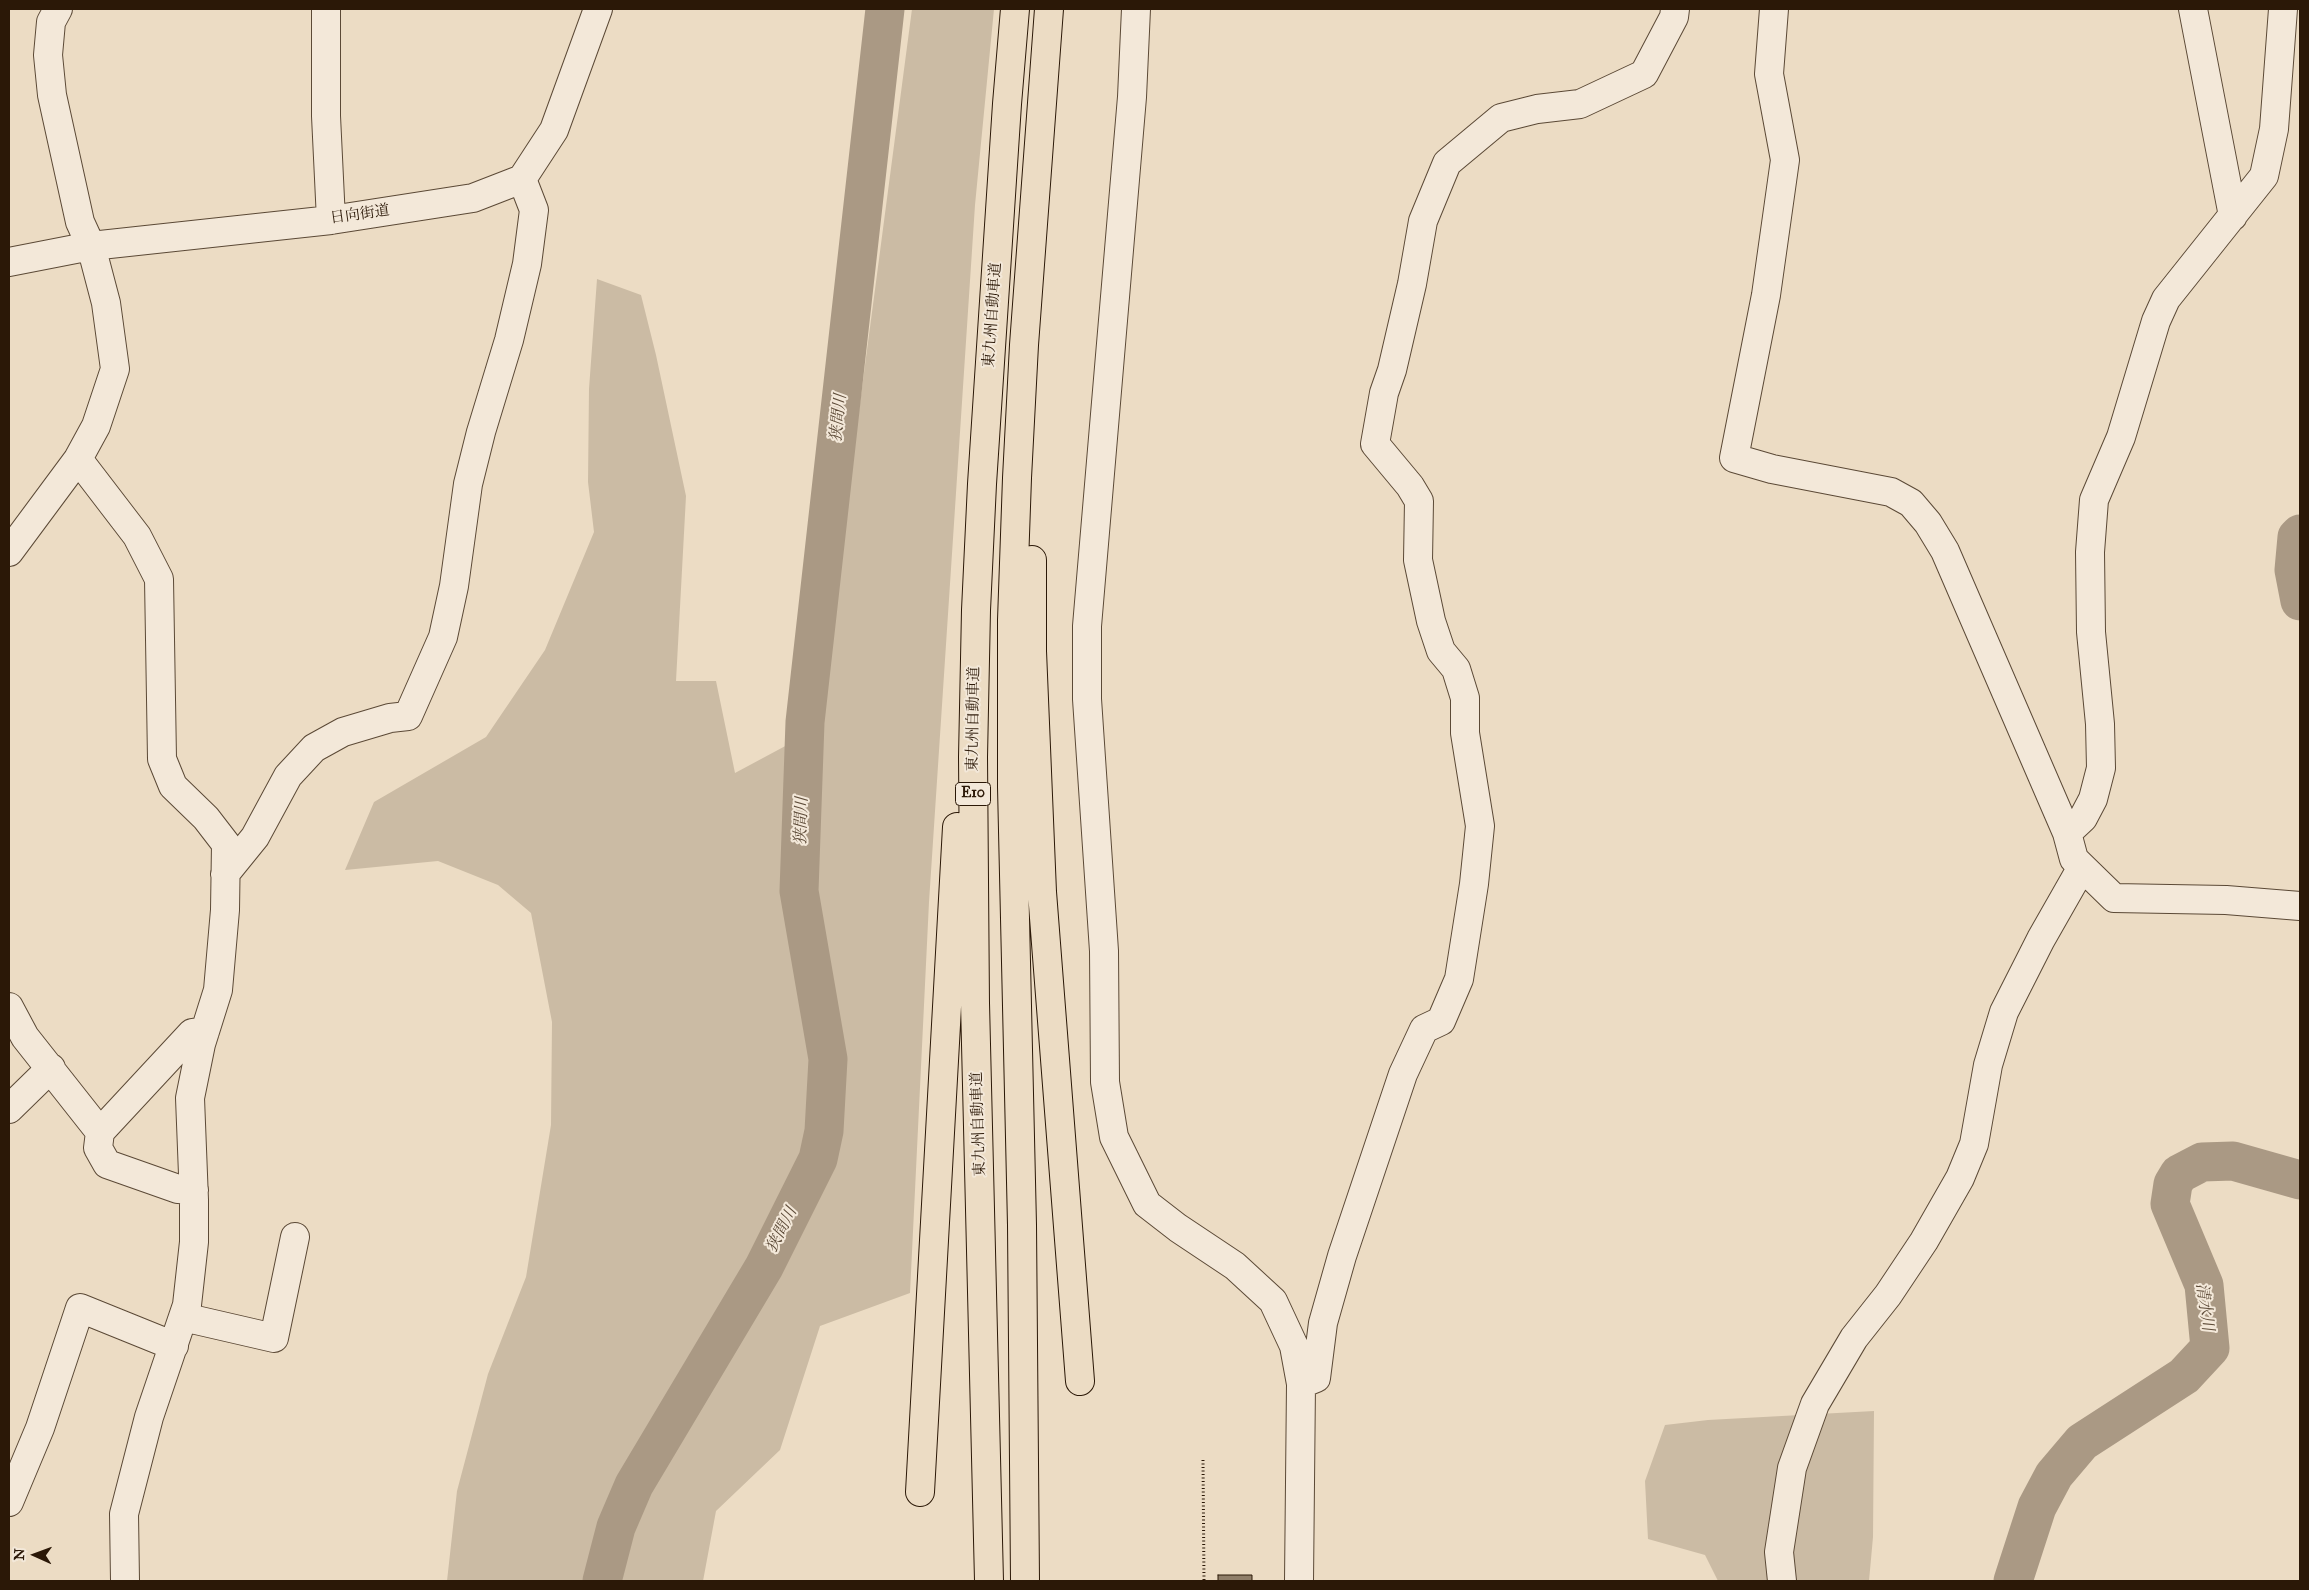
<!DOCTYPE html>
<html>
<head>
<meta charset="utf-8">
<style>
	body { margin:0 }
	#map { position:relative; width:2309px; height:1590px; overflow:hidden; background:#ecdcc4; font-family:"IM FELL Great Primer",serif }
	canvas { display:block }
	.frame { position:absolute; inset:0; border:10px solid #2b1807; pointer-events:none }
	.north { position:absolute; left:10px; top:1530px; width:50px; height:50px; -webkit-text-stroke:4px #f3e8d9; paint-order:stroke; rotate:272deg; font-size:14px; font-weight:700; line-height:20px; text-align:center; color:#2b1807 }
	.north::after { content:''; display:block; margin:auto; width:18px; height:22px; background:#2b1807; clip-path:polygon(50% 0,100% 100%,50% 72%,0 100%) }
</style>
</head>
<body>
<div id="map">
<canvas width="2309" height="1590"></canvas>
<div class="frame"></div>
<div class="north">N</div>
</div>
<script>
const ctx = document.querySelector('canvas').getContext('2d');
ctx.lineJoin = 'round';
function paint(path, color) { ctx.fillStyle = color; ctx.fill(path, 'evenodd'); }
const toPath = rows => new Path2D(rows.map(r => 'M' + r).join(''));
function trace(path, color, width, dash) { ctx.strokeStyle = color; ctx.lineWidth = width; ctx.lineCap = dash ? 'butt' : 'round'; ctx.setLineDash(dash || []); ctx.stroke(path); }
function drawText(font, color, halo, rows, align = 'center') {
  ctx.font = font + ' "IM FELL Great Primer","Noto Serif JP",serif'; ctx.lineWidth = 4; ctx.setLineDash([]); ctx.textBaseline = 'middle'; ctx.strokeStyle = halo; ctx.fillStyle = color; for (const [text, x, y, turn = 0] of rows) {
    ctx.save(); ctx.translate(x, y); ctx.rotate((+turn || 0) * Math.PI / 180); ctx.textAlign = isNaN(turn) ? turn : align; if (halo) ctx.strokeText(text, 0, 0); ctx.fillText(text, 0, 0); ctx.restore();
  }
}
const green = toPath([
	[912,9,994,9,975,205,929,902,910,1293,820,1326,780,1450,716,1511,703,1581,447,1581,457,1491,488,1374,526,1277,551,1125,552,1022,531,913,498,885,438,861,345,870,374,802,486,737,545,650,594,532,588,482,589,389,597,279,641,295,656,355,686,496,676,681,716,681,735,773,817,729],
	[1874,1411,1873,1537,1869,1581,1718,1581,1705,1555,1648,1539,1645,1481,1665,1425,1708,1420]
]);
const river = toPath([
	[2300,534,2297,537,2294,570,2300,601],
	[602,1581,616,1527,634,1485,764,1267,818,1159,824,1131,828,1059,799,891,805,722,885,9],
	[2013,1581,2037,1507,2054,1475,2082,1442,2184,1376,2210,1348,2204,1285,2170,1204,2173,1184,2179,1174,2202,1162,2233,1161,2300,1180]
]);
const building = toPath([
	[1218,1575,1252,1575,1252,1581,1218,1581,1218,1575]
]);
const path = toPath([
	[1203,1460,1204,1581]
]);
const minor = toPath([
	[326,9,326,116,331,220],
	[1136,9,1132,97,1087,626,1087,699,1104,951,1105,1082,1114,1137,1147,1204,1178,1228,1235,1266,1273,1301,1294,1346,1301,1384,1299,1581],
	[1774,9,1769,74,1785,160,1766,295,1734,458,1772,469,1891,492,1911,503,1928,523,1945,551,2067,833,2074,859,2114,898,2226,900,2300,906],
	[2193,9,2233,216],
	[9,262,91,246,331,220,473,198,522,179,554,130,598,9],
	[78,459,137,536,159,579,162,759,173,786,206,818,226,844,225,910,218,990,201,1044,190,1098,194,1200,194,1242,187,1305,149,1417,124,1514,125,1581],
	[9,552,78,459,96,426,115,369,106,303,91,246,80,222,52,95,48,55,51,22,58,9],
	[2067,833,2083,818,2093,799,2101,768,2100,724,2091,632,2090,552,2094,500,2121,437,2156,321,2166,299,2264,176,2274,129,2283,9],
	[225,874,255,837,288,776,314,748,343,732,390,718,408,716,443,637,454,586,468,484,481,432,509,340,527,264,534,210,522,179],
	[9,1007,25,1037,100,1132,98,1148,107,1164,178,1189,194,1190],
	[9,1109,51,1068],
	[100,1132,192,1033,205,1031],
	[183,1317,274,1338,295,1237],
	[1301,1384,1316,1378,1323,1323,1342,1256,1403,1074,1424,1029,1441,1021,1459,979,1474,884,1480,826,1465,733,1465,698,1456,669,1441,651,1431,621,1418,560,1419,501,1410,486,1375,444,1384,393,1392,370,1412,284,1423,221,1447,163,1501,118,1537,109,1580,104,1644,74,1674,17,1675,9],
	[9,1502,40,1428,80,1308,174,1346],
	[1782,1581,1779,1552,1792,1468,1815,1404,1854,1338,1888,1295,1924,1241,1960,1178,1974,1144,1988,1065,2004,1012,2041,939,2082,867]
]);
const highway = toPath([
	[1032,560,1032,651,1042,892,1080,1381],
	[920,1492,957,827],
	[989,1581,975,1003,973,757,976,610,982,484,1007,104,1015,9],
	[1025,1581,1022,1225,1012,787,1012,620,1017,478,1024,345,1049,9]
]);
const shields = [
	[973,794,35]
];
const shieldNames = [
	["E10",973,794]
];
const streetNames = [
	["日向街道",360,215,-8],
	["東九州自動車道",993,315,-86],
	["東九州自動車道",974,719,-89],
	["東九州自動車道",979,1124,-92]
];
const waterNames = [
	["狭間川",839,418,-84],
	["狭間川",802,821,-88],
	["狭間川",782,1230,-63],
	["清水川",2204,1307,82]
];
paint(green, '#cbbba4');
trace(river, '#aa9984', 39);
paint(building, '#8f7e69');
trace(building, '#2b1807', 1);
trace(minor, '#5b4936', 30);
trace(highway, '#2b1807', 30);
trace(path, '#2b1807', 3, [1, 2.5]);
trace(minor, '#f3e8d9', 28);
trace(highway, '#ecdcc4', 28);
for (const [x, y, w] of shields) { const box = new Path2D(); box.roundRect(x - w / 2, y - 11.5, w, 23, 4); ctx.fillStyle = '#f3e8d9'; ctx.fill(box); trace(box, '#2b1807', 1); }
drawText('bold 14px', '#2b1807', null, shieldNames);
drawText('15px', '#2b1807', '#f3e8d9', streetNames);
drawText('italic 16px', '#5e4c39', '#f3e8d9', waterNames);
</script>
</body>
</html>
